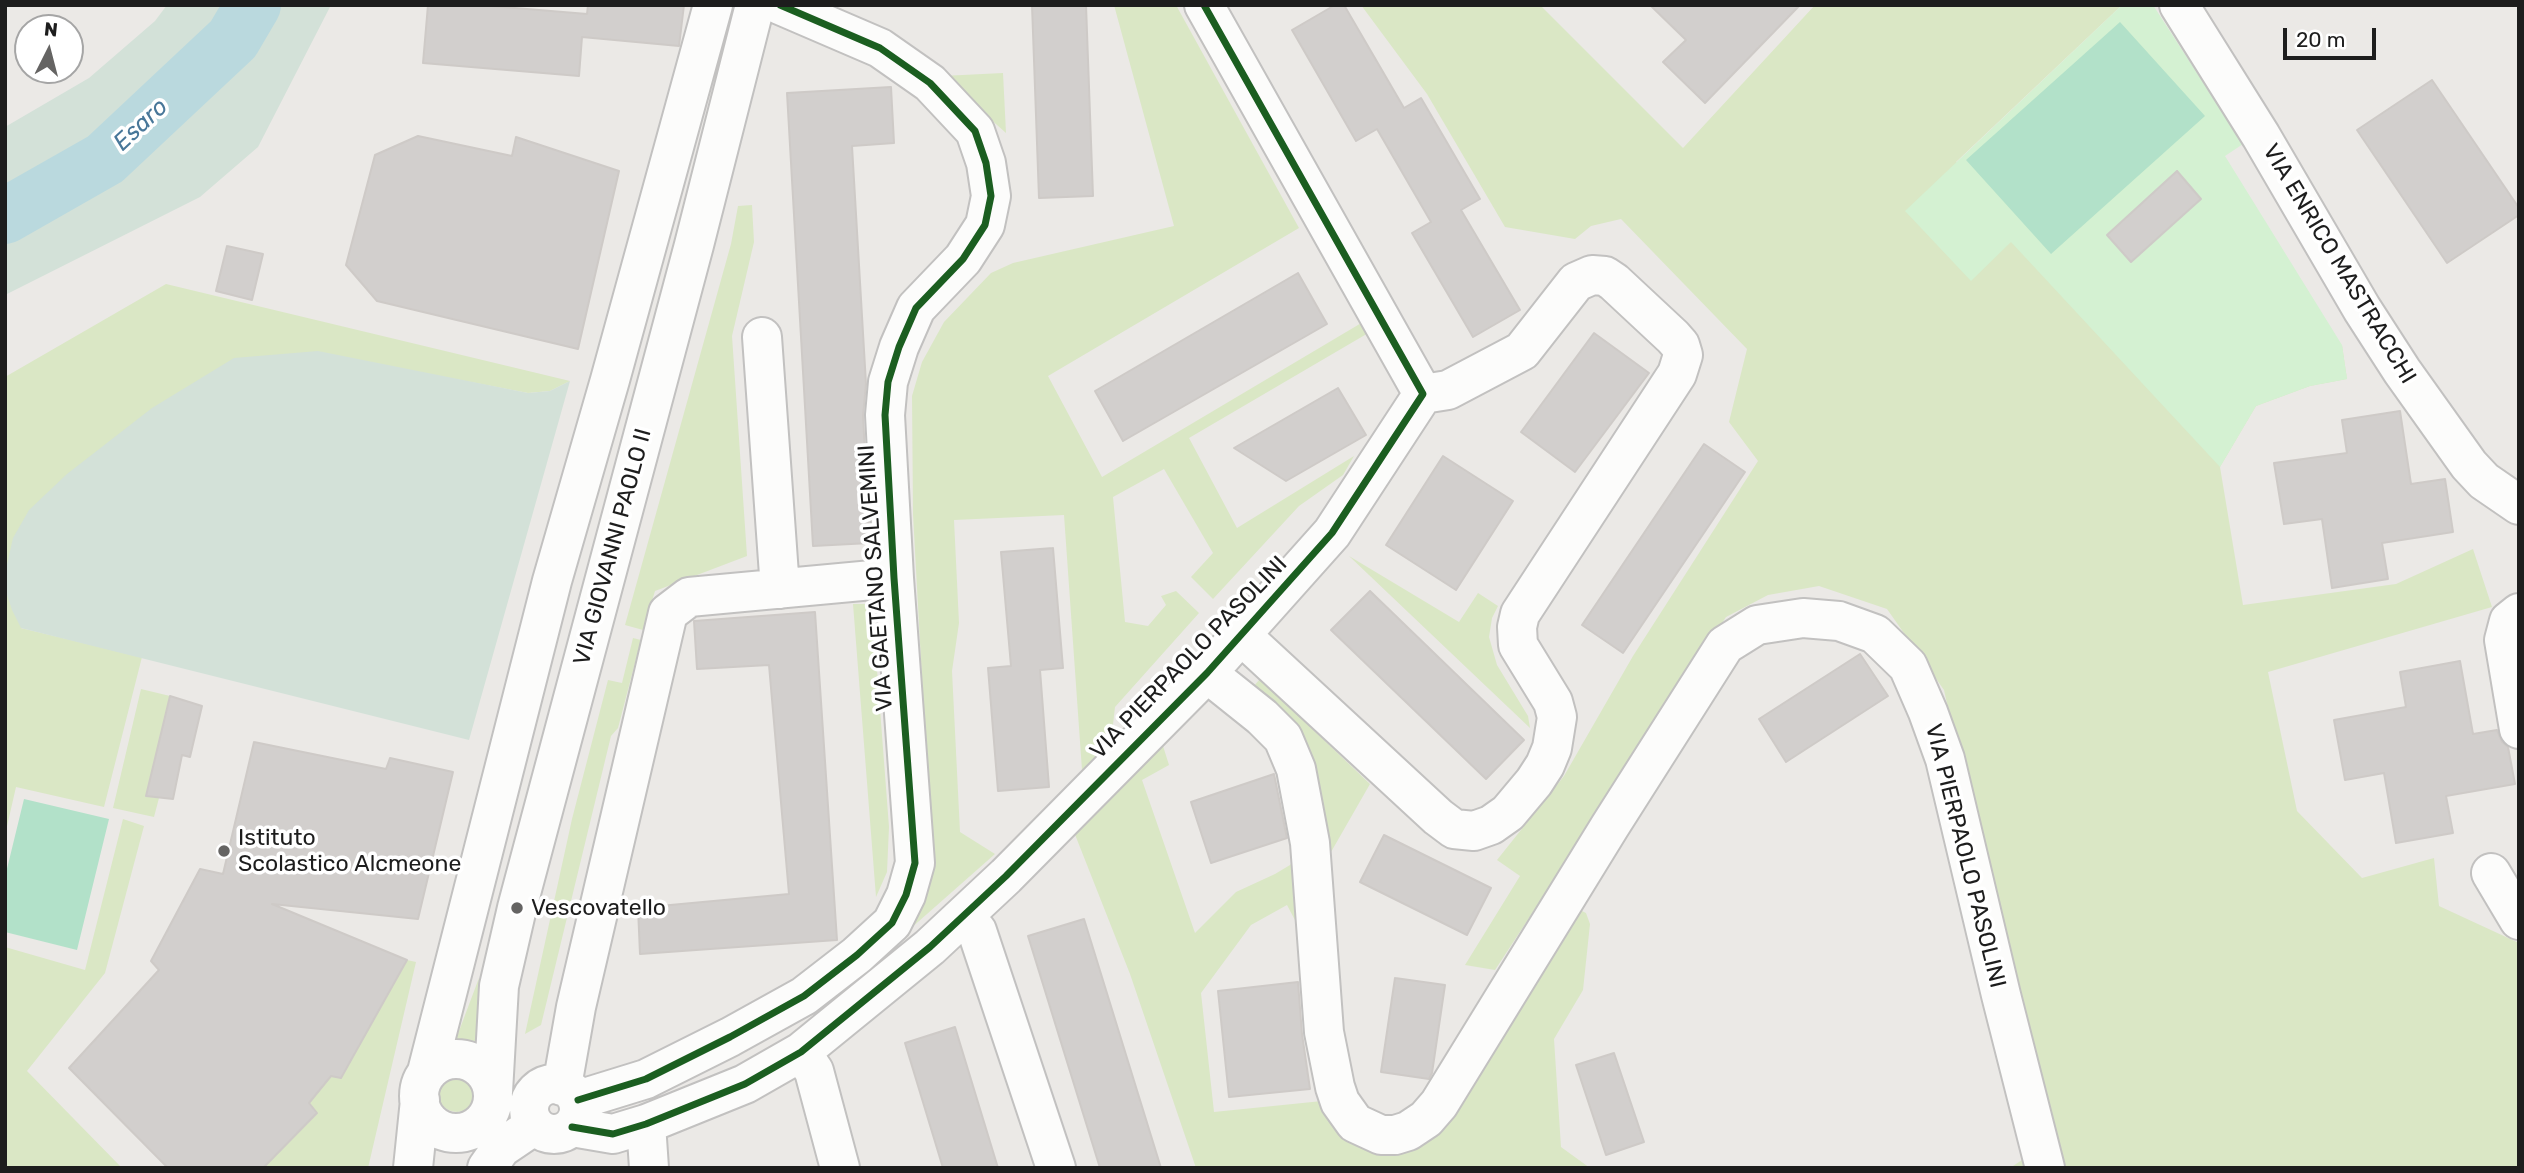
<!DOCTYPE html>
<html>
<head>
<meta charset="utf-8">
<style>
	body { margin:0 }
	#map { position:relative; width:2524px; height:1173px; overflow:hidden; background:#ebe9e6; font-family:Rubik,sans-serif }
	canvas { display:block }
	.frame { position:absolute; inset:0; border:7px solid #1d1d1d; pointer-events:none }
	.north { position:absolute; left:14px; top:14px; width:70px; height:70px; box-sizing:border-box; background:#fff; border:2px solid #a5a5a5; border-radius:50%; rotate:6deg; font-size:19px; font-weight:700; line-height:28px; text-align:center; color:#1d1d1d }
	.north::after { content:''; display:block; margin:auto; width:24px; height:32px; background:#656463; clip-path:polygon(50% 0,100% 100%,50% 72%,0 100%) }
	.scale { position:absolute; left:2283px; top:28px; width:93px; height:32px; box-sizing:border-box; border:4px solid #1d1d1d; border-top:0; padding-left:9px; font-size:21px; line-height:24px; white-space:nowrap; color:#1d1d1d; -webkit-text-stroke:5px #fff; paint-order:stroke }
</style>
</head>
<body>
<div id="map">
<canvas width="2524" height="1173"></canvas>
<div class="frame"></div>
<div class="north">N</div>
<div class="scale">20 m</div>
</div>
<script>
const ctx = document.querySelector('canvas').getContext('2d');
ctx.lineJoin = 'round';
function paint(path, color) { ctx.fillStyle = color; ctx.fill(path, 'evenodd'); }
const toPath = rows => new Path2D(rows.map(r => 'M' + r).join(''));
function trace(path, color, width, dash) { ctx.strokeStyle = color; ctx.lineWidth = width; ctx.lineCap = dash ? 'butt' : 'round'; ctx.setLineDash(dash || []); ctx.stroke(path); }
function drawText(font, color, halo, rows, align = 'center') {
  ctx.font = font + ' Rubik,sans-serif'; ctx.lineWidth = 7; ctx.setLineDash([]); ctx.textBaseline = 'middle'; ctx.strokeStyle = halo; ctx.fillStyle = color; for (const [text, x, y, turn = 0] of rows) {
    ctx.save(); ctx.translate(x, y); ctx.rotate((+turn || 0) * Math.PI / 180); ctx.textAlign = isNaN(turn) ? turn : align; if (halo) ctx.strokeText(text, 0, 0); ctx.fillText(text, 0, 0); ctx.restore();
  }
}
const grass = toPath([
	[1114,5,1176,5,1299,228,1048,376,1102,477,1363,322,1370,332,1189,438,1237,528,1354,456,1343,475,1299,506,1213,599,1191,577,1213,553,1164,469,1113,497,1125,622,1148,626,1166,605,1161,596,1176,591,1199,613,1115,707,1111,742,1082,770,1064,515,954,520,959,623,952,671,960,832,995,854,910,929,932,863,913,514,912,396,922,362,944,322,991,273,1013,263,1174,226],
	[1361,5,1540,5,1683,148,1815,5,2122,5,1956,162,2303,344,2342,345,2347,379,2310,386,2256,406,2220,467,2243,605,2396,584,2473,549,2492,607,2268,672,2297,811,2362,878,2434,858,2439,906,2519,943,2519,1168,2010,1168,2040,1148,2002,952,1944,690,1887,609,1819,586,1768,595,1726,617,1495,970,1465,965,1520,876,1497,860,1564,776,1633,656,1758,461,1729,422,1747,349,1621,219,1591,226,1575,239,1505,227,1427,94],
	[1003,73,1006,133,942,76],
	[752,205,754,242,732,336,747,556,655,591,643,630,625,625,731,244,738,206],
	[166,284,570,381,550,391,528,393,413,371,21,628,142,657,104,807,16,787,5,835,5,377],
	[1349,556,1459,622,1478,593,1498,606,1492,618,1489,637,1497,665,1528,716,1530,728],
	[853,604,872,604,889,827,887,872,876,897],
	[633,638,641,640,618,728,611,736,541,1025,525,1034,572,819,608,680,622,683],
	[1260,679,1370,784,1327,859,1253,687],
	[141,689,170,696,147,795,159,798,154,817,113,808],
	[1163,746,1169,765,1142,780,1195,933,1236,892,1275,874,1290,865,1300,850,1308,962,1296,922,1287,905,1251,925,1201,993,1214,1112,1322,1101,1386,1153,1580,910,1586,913,1590,924,1583,990,1554,1039,1561,1147,1590,1168,1196,1168,1130,974,1074,832,1137,766],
	[123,819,144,826,105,973,27,1071,122,1168,5,1168,5,947,85,970],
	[407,960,416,962,368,1168,263,1168,317,1114,309,1103,331,1076,341,1078],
	[479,978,477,1042,456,1039],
	'438 1093a19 19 0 1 1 38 0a19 19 0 1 1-38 0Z'
]);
const wetland = toPath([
	[167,5,331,5,258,147,200,197,5,295,5,127,89,78,155,21],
	[318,351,528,393,550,391,570,381,469,740,21,628,12,610,7,595,6,569,13,538,29,510,67,474,152,408,234,358]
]);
const park = toPath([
	[2122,5,2153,5,2243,144,2225,156,2342,345,2347,379,2310,386,2256,406,2220,467,2011,242,1971,281,1905,211]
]);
const pitch = toPath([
	[2120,22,2205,116,2051,254,1966,160],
	[24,799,109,819,77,950,5,932,5,877]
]);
const river = toPath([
	[5,216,105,159,233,39,253,5]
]);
const building = toPath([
	[428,5,479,5,587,14,588,5,684,5,679,46,582,37,579,76,423,63,428,5],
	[1032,5,1086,5,1093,196,1039,198,1032,5],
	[1335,5,1344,5,1404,108,1421,98,1480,199,1461,210,1520,310,1473,337,1412,233,1431,222,1377,129,1356,141,1292,30,1335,5],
	[1650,5,1800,5,1705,103,1663,62,1686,40,1650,5],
	[2432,80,2519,208,2519,215,2447,263,2357,130,2432,80],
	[891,87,894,143,852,146,866,384,863,416,870,543,813,546,787,93,891,87],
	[418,136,512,156,516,137,619,171,578,349,377,301,346,265,375,155,418,136],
	[2177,171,2201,199,2131,262,2107,235,2177,171],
	[227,246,263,254,252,300,216,291,227,246],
	[1298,273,1327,324,1123,441,1095,391,1298,273],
	[1594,333,1649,373,1575,472,1521,432,1594,333],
	[1338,388,1366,435,1286,481,1234,448,1338,388],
	[2400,411,2411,484,2445,479,2453,532,2382,543,2388,579,2332,588,2322,519,2284,524,2274,463,2347,453,2342,420,2400,411],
	[1704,444,1745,472,1623,653,1582,625,1704,444],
	[1443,456,1513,501,1456,590,1386,545,1443,456],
	[1053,548,1063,668,1040,670,1049,787,998,791,988,668,1011,666,1001,552,1053,548],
	[1370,591,1524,740,1486,779,1331,630,1370,591],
	[815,612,837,940,640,954,638,908,789,894,769,665,697,669,694,621,815,612],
	[1860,654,1888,696,1786,762,1759,719,1860,654],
	[2460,661,2473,734,2497,730,2502,742,2508,747,2515,784,2446,796,2453,833,2396,843,2384,773,2345,780,2334,720,2406,707,2400,672,2460,661],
	[170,696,202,706,190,757,182,755,173,799,146,796,170,696],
	[254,742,386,769,390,758,453,772,418,919,272,904,407,960,341,1078,331,1076,309,1103,317,1113,263,1168,168,1168,69,1068,159,970,151,961,200,869,223,874,254,742],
	[1274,774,1287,838,1211,863,1191,802,1274,774],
	[1384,835,1491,888,1467,935,1360,882,1384,835],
	[1084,919,1161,1168,1100,1168,1028,936,1084,919],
	[1395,978,1445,985,1432,1073,1429,1079,1381,1072,1395,978],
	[1298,982,1302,1034,1310,1089,1229,1097,1218,991,1298,982],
	[955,1027,998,1168,943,1168,905,1043,955,1027],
	[1614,1053,1644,1142,1606,1155,1576,1065,1614,1053]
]);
const minor = toPath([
	[2179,5,2261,136,2362,309,2402,371,2469,465,2484,481,2519,505],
	[762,337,780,589],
	[2519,613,2509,621,2504,640,2519,729],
	[1241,635,1438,817,1454,829,1474,831,1491,825,1508,813,1534,782,1545,765,1552,748,1557,717,1553,702,1518,645,1517,627,1520,614,1677,374,1683,355,1680,345,1673,337,1614,282,1605,276,1592,275,1576,282,1522,351,1448,390,1423,394],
	[1207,673,1262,717,1283,738,1296,769,1310,843,1324,1032,1335,1087,1340,1102,1355,1123,1381,1135,1395,1135,1408,1131,1426,1119,1439,1104,1610,826,1725,645,1757,625,1803,618,1839,621,1875,634,1908,666,1928,712,1945,759,2001,995,2045,1168],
	[2491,873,2519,920],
	[964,916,977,931,1056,1168],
	[801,1052,814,1071,840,1168],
	'419 1096a37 37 0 1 1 74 0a37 37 0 1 1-74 0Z',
	[427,1072,552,581,610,380,713,5],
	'529 1109a25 25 0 1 1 50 0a25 25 0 1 1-50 0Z',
	[562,1086,576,1007,668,613,689,597,894,578],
	[493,1092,499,986,517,908,694,245,755,5],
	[578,1100,646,1079,730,1037,804,996,857,955,892,923,906,895,915,863,894,578,885,415,888,382,899,347,916,308,963,259,985,225,991,196,986,163,975,131,930,83,880,48,780,5],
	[646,1124,649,1168],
	[572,1127,613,1134,646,1124,745,1084,801,1052,930,947,1006,876,1207,673,1332,533,1423,394,1204,5],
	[413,1168,420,1100],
	[487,1168,501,1148,535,1125]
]);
const cycleway = toPath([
	[578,1100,646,1079,730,1037,804,996,857,955,892,923,906,895,915,863,894,578,885,415,888,382,899,347,916,308,963,259,985,225,991,196,986,163,975,131,930,83,880,48,780,5],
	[572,1127,613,1134,646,1124,745,1084,801,1052,930,947,1006,876,1207,673,1332,533,1423,394,1204,5]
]);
const markers = [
	[224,851,7,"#656463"],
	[517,908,7,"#656463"]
];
const streetNames = [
	["VIA ENRICO MASTRACCHI",2339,264,59],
	["VIA GIOVANNI PAOLO II",613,547,-75],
	["VIA GAETANO SALVEMINI",876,578,-94],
	["VIA PIERPAOLO PASOLINI",1189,658,-46],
	["VIA PIERPAOLO PASOLINI",1965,856,76]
];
const poiNames = [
	["Istituto",238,838],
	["Scolastico Alcmeone",238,864],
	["Vescovatello",531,908]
];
const waterNames = [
	["Esaro",141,125,-43]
];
paint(grass, '#dae7c5');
paint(wetland, '#d3e1d8');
paint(park, '#d4f1d2');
paint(pitch, '#b2e1c9');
trace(river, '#bad9de', 56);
paint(building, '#d2cfcd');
trace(building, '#cecac7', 2);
trace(minor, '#c2c1c0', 42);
trace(minor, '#fcfcfb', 38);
trace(cycleway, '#1b5e20', 7);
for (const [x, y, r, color] of markers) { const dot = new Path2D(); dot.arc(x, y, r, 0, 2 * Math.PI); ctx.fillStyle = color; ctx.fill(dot); trace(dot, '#fff', 2.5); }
drawText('23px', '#1d1d1d', '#fff', streetNames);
drawText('23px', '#1d1d1d', '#fff', poiNames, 'left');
drawText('italic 24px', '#487799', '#fff', waterNames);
</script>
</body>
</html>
